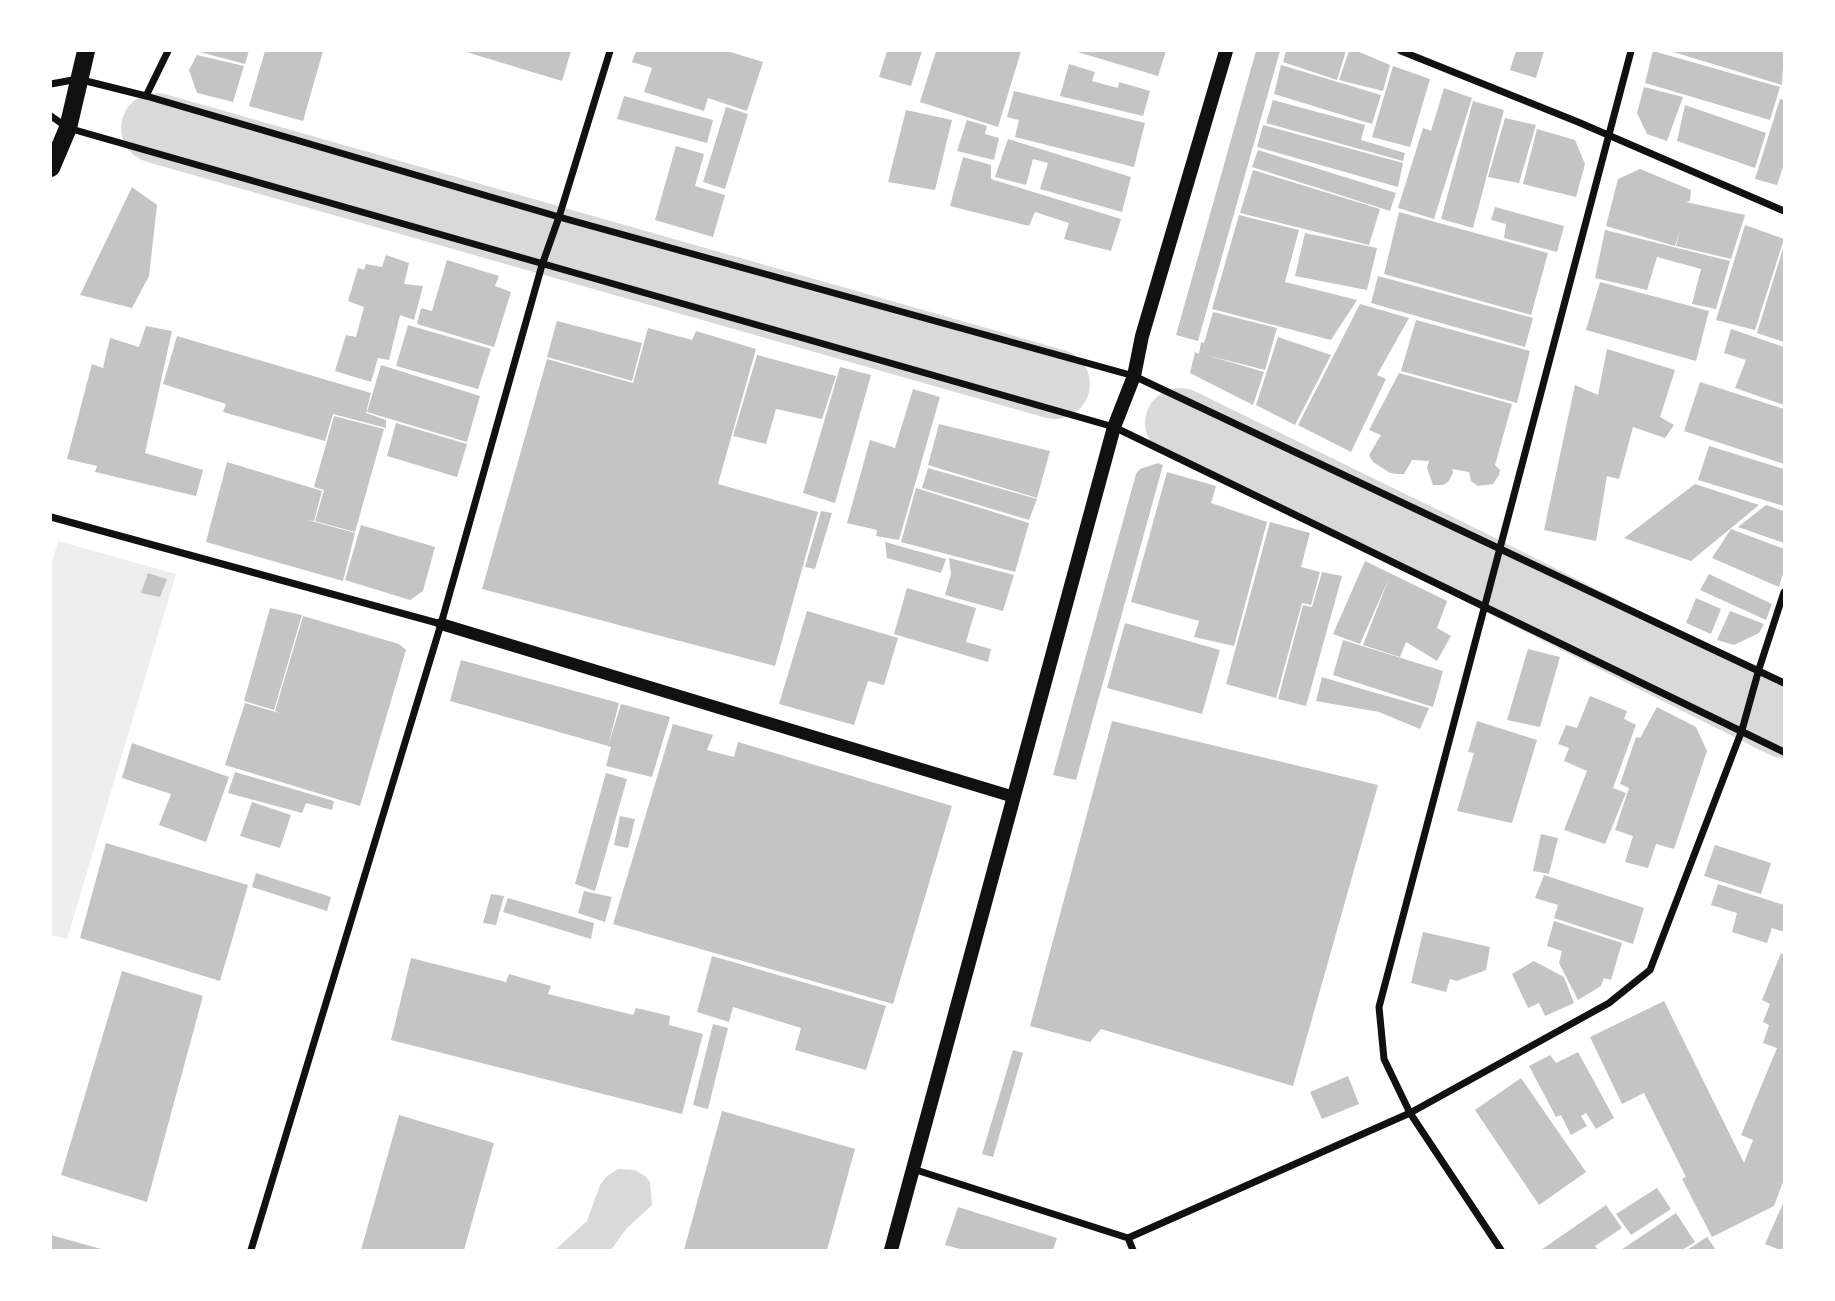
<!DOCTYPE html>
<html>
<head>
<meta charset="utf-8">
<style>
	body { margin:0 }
	#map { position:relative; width:1835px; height:1301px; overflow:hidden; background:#fff; font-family:"DM Sans",sans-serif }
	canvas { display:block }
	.frame { position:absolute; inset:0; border:52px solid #fff; pointer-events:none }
</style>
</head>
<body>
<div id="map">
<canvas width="1835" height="1301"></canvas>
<div class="frame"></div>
</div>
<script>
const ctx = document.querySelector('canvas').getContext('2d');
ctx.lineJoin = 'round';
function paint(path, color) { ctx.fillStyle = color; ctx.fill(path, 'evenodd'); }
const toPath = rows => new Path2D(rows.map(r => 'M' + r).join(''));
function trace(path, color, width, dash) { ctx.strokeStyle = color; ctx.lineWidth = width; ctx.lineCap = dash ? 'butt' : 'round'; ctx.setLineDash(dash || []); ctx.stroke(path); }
const green = toPath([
	[58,541,176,574,67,939,51,935,51,566]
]);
const water = toPath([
	[618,1169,635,1170,645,1176,650,1182,652,1205,626,1229,611,1250,555,1250,587,1221,600,1185,606,1177]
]);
const river = toPath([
	[156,128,1055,384],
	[1180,423,1467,563,1784,723]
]);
const building = toPath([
	[196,51,249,51,245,64],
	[265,51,323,51,303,121,249,106],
	[463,51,571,51,562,81],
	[636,51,727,51,763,62,747,111,708,98,704,111,644,92,652,68,632,62],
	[887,51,922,51,911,86,879,77],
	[936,51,1021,51,998,127,920,102],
	[1074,51,1166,51,1158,76],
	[1256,51,1280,51,1198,341,1176,335],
	[1286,51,1346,51,1337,80,1283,62],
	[1349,51,1357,51,1390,65,1383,91,1339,80],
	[1516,51,1544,51,1536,78,1510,70],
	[1653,51,1780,87,1770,120,1645,83],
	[1670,51,1784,51,1782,85],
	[197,55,244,66,233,102,197,93,189,70],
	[1069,64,1095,72,1092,81,1118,88,1119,82,1150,91,1143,116,1060,96],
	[1281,65,1381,95,1372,124,1274,94],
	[1393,66,1430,79,1410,147,1372,137],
	[1644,87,1683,97,1667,141,1647,134,1637,113],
	[1444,88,1472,98,1434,219,1398,208,1423,128,1431,131],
	[1014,91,1145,123,1134,167,1015,137,1019,120,1007,117],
	[624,96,713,120,707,143,617,119],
	[1780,99,1784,100,1784,164,1777,185,1755,179],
	[1273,100,1365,125,1361,140,1405,153,1403,161,1266,123],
	[1473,101,1504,110,1473,228,1441,219],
	[1685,105,1766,133,1755,168,1677,141],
	[726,107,748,114,725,189,703,182],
	[906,110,952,120,935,190,888,182],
	[1505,118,1536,125,1519,183,1488,177],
	[967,120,987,126,985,134,999,138,994,160,957,151],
	[1263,125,1403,163,1398,187,1257,147],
	[1537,129,1575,140,1585,164,1576,197,1523,184],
	[1008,139,1131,177,1122,212,1040,189,1048,163,1033,159,1026,185,995,177],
	[676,146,704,154,695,186,725,195,713,237,655,220],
	[1258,150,1396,193,1390,211,1252,167],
	[963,157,991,165,991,179,1121,219,1111,251,1064,239,1069,223,1035,212,1029,226,950,206],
	[1640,169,1691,190,1690,201,1686,202,1745,215,1731,259,1676,246,1680,230,1675,246,1606,226,1618,179],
	[1253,170,1380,209,1369,245,1240,213],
	[132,187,157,205,149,276,132,308,80,295],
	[1495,207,1564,226,1557,252,1504,238,1506,224,1491,220],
	[1399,212,1548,253,1531,315,1384,274],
	[1239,215,1299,230,1285,282,1357,300,1331,340,1212,309],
	[1745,225,1784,239,1755,330,1716,320],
	[1605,230,1730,261,1716,309,1692,304,1701,269,1657,257,1647,290,1595,278],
	[1305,233,1377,248,1367,290,1295,276],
	[1784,245,1784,342,1757,333],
	[386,255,409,263,404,284,423,286,414,320,400,315,389,360,378,358,371,382,335,371,346,335,356,337,364,307,348,301,358,268,364,270,366,264,382,267],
	[447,260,499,276,495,286,511,292,494,347,417,324,421,308,432,311],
	[1378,276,1533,318,1525,347,1371,303],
	[1600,282,1709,311,1696,361,1586,330],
	[1360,304,1409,318,1377,375,1386,379,1351,452,1298,425],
	[1213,312,1277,328,1265,370,1206,355,1264,372,1253,405,1190,373,1195,352,1199,354,1201,342,1204,343],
	[1416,320,1530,351,1517,403,1401,371],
	[557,321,642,343,632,381,547,357],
	[408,325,491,349,478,389,396,366],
	[146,326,172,331,145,453,203,470,196,496,95,472,97,466,67,459,92,364,103,368,110,338,139,347],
	[648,328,692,340,696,331,756,349,718,484,818,512,775,666,482,589,547,359,633,383],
	[1731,329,1784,347,1784,405,1735,388,1746,360,1724,353],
	[177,336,371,393,366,413,386,420,386,428,333,414,325,441,223,412,226,404,163,384],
	[1278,337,1331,355,1295,425,1256,405],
	[1607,349,1675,370,1660,417,1674,425,1665,438,1633,427,1619,479,1607,476,1596,541,1544,530,1575,385,1598,395],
	[757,355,836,376,822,419,776,409,766,444,733,436],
	[381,365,480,396,467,442,367,412],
	[840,367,871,375,835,503,803,493],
	[1399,373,1512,404,1495,465,1500,470,1499,475,1493,484,1478,486,1471,481,1469,472,1452,469,1453,473,1448,482,1443,485,1433,485,1427,468,1429,461,1412,460,1404,474,1398,474,1390,473,1373,462,1369,455,1381,435,1369,430],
	[1700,382,1784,409,1784,464,1684,431],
	[913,389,940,397,899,540,876,536,877,530,847,523,870,440,895,448],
	[334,416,384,429,355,532,315,521,324,490,314,487],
	[396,423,467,444,457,477,387,456],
	[939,424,1050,451,1037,498,928,465],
	[1709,446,1784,469,1784,506,1698,480],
	[227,462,322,491,314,521,308,520,355,533,343,581,206,542],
	[1158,463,1163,465,1076,780,1053,775,1136,474,1140,469],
	[928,468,1037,499,1029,520,922,488],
	[1167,472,1216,486,1211,503,1267,522,1234,646,1194,637,1199,621,1131,602],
	[1695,484,1759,505,1691,561,1624,538],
	[916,488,1029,523,1015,572,901,542],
	[1766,505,1784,511,1784,543,1738,527],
	[821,511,832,513,815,569,805,567],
	[1270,522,1310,533,1301,567,1320,572,1311,605,1302,603,1276,698,1226,684],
	[361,525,435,547,423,591,410,600,345,580],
	[1731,529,1784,549,1784,570,1779,587,1712,558],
	[885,542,946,559,941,573,887,558],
	[949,558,1014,575,1003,611,945,595,951,574],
	[1365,561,1447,601,1437,628,1451,636,1437,661,1406,642,1400,657,1363,645,1389,578,1360,644,1333,634],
	[1322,572,1342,576,1306,706,1278,699,1303,605,1312,607],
	[148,573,167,579,160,597,141,593],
	[1709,574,1772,604,1766,620,1700,590],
	[907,588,976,608,966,642,991,649,988,662,894,634],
	[1696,598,1721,609,1711,634,1686,623],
	[270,608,302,615,274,710,244,701],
	[807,611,898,638,884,685,868,681,854,725,779,704],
	[1730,611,1764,624,1759,633,1734,645,1717,640],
	[303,616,399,644,406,650,360,806,225,765,245,703,279,713,275,711],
	[1125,623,1220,650,1202,714,1107,688],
	[1343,640,1443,671,1433,707,1333,675],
	[1528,649,1560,657,1540,727,1507,720],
	[461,660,619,703,608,746,450,701],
	[1322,677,1369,691,1429,708,1420,729,1379,712,1316,701],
	[1590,696,1627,711,1624,719,1636,725,1613,788,1626,793,1605,844,1564,830,1587,771,1564,761,1569,748,1558,744,1566,725,1577,728],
	[621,704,670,717,652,777,606,766,611,747,608,746],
	[1657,707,1696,727,1707,751,1674,849,1656,844,1648,868,1625,862,1633,836,1615,830,1629,788,1620,784,1636,737,1640,738],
	[1112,721,1378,785,1293,1086,1101,1029,1090,1042,1030,1026],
	[1477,721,1537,740,1512,823,1457,811,1474,753,1468,752],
	[673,724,713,735,707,750,734,757,738,742,952,806,893,1004,613,924],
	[132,743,229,777,206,842,159,825,171,794,122,778],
	[235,772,334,801,332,810,306,803,302,813,228,793],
	[606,773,627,779,595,891,575,884],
	[252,802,291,815,280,848,240,836],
	[620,816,635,819,628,848,614,845],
	[1541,834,1558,838,1549,874,1533,871],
	[106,843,248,885,220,981,80,938],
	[1715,845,1771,863,1761,894,1704,876],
	[256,873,331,897,327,911,252,887],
	[1544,875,1644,908,1633,944,1554,918,1558,905,1535,898],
	[1718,884,1784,905,1784,932,1772,928,1767,943,1732,932,1737,913,1711,905],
	[584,891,612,897,605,922,578,913],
	[491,894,504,896,496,925,483,923],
	[508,898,594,923,591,939,503,912],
	[1554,921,1622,943,1611,980,1604,978,1601,986,1578,1000,1559,963,1562,951,1547,946],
	[1423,932,1490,947,1486,970,1457,981,1450,979,1446,992,1411,983],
	[1781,953,1784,955,1784,1179,1774,1206,1712,1237,1682,1179,1686,1177,1644,1093,1622,1104,1590,1037,1664,1001,1744,1163,1753,1140,1741,1135,1777,1048,1763,1043,1769,1025,1763,1022,1770,1004,1762,1000],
	[712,956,886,1006,866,1070,795,1050,801,1028,733,1007,729,1022,697,1012],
	[411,958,506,982,509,974,551,986,548,994,633,1015,636,1008,670,1016,669,1025,703,1034,682,1114,391,1040],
	[1534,961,1564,977,1574,1003,1545,1016,1539,1003,1528,1008,1512,974],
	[122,971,203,996,147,1202,61,1175],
	[713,1024,728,1028,708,1109,693,1105],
	[1013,1050,1023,1053,993,1157,982,1154],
	[1578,1052,1614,1118,1596,1129,1586,1113,1581,1116,1587,1126,1571,1135,1561,1115,1556,1117,1529,1066,1550,1055,1556,1063],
	[1348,1076,1359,1104,1322,1119,1310,1092],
	[1521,1078,1586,1172,1539,1205,1475,1110],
	[722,1111,855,1149,827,1250,684,1250],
	[399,1115,494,1143,464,1250,361,1250],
	[1657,1188,1671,1209,1631,1235,1616,1214],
	[1784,1201,1784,1250,1780,1250,1765,1244],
	[1606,1205,1622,1228,1595,1246,1598,1250,1541,1250],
	[958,1207,1057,1238,1053,1250,964,1250,945,1245],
	[1676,1213,1695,1242,1682,1250,1621,1250],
	[51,1235,101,1249,101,1250,51,1250],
	[1707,1237,1716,1250,1687,1250]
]);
const minor = toPath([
	[1401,51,1578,122,1784,211],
	[51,84,78,79,146,96,559,217,1134,376,1784,683],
	[146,96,168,51],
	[51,116,68,128,1114,427,1784,752],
	[51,517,441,624],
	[913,1169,1128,1238,1133,1250],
	[1128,1238,1410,1113,1609,1003,1650,970,1742,730,1759,669,1784,592],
	[251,1250,441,624,542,265,559,217,610,51],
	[1501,1250,1410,1113,1384,1059,1379,1007,1631,51]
]);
const tertiary = toPath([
	[441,624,1014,797]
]);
const secondary = toPath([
	[891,1250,1114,427,1134,376,1142,336,1226,51]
]);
const primary = toPath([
	[51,168,68,128,86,51]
]);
paint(green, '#eee');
paint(water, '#d9d9d9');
trace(river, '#d9d9d9', 70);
paint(building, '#c4c4c4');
trace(minor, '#111', 7);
trace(tertiary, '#111', 12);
trace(secondary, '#111', 14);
trace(primary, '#111', 18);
</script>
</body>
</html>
